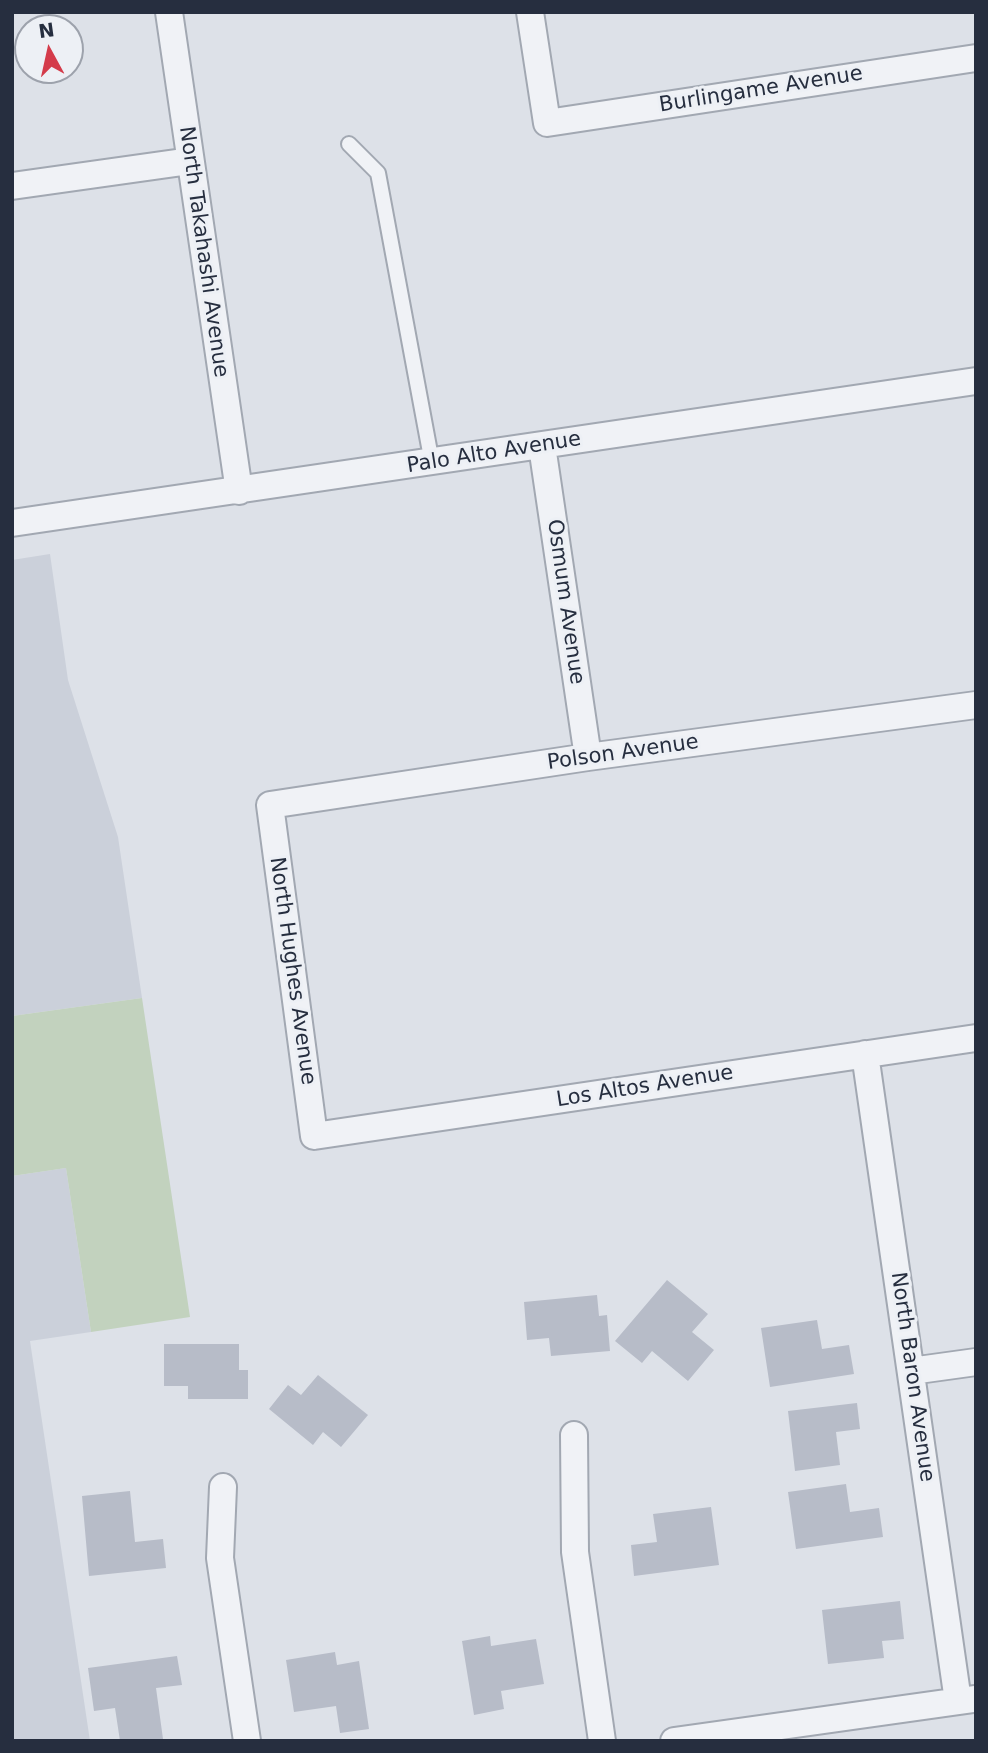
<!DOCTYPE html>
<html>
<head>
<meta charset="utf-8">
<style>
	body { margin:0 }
	#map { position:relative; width:988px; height:1753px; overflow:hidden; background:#dde1e8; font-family:"DejaVu Sans",sans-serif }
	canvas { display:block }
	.frame { position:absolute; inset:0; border:14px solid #262e3f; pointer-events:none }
	.north { position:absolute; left:14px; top:14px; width:70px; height:70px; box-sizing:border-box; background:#edf0f5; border:2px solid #9da2ac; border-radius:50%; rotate:352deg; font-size:19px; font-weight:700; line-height:28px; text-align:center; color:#262e3f }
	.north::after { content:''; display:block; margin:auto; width:24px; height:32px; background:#d43b4a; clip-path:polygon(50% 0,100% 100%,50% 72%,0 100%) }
</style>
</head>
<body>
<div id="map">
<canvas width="988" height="1753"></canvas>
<div class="frame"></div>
<div class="north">N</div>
</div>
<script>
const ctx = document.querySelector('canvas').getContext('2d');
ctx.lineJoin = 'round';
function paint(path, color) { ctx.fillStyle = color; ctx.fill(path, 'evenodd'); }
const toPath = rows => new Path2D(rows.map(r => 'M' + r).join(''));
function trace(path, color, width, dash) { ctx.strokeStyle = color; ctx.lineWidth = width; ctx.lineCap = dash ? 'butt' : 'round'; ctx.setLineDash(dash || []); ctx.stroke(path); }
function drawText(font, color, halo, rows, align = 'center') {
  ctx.font = font + ' "DejaVu Sans",sans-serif'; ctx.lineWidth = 6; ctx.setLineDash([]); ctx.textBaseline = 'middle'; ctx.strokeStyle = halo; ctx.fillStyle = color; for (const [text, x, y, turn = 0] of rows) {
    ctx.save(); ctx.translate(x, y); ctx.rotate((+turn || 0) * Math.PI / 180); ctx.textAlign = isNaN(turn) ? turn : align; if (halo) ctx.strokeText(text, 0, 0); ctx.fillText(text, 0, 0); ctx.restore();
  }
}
const built = toPath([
	[50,554,68,680,118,837,142,998,12,1016,12,560],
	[66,1168,91,1332,30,1341,90,1741,12,1741,12,1176]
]);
const green = toPath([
	[142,998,190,1317,91,1332,66,1168,12,1176,12,1016]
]);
const building = toPath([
	[667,1280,708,1314,692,1332,714,1350,688,1381,652,1351,642,1363,615,1341],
	[597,1295,599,1316,607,1315,610,1351,551,1356,549,1338,527,1340,524,1302],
	[817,1320,822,1349,849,1345,854,1374,770,1387,761,1328],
	[164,1344,239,1344,239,1370,248,1370,248,1399,188,1399,188,1386,164,1386],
	[318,1375,368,1415,341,1447,323,1432,313,1445,269,1409,288,1385,301,1395],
	[857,1403,860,1429,836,1432,840,1465,795,1471,788,1411],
	[846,1484,850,1512,879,1508,883,1537,796,1549,788,1492],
	[130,1491,135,1542,163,1539,166,1568,89,1576,82,1496],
	[711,1507,719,1565,634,1576,631,1545,657,1542,653,1514],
	[900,1601,904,1639,882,1641,884,1658,828,1664,822,1610],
	[490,1636,491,1646,536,1639,544,1684,501,1691,504,1709,474,1715,462,1641],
	[335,1652,337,1665,359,1661,369,1729,340,1733,336,1706,294,1712,286,1660],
	[177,1656,182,1685,156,1688,163,1739,120,1741,115,1708,94,1711,88,1668]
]);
const lane = toPath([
	[349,144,378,173,432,463]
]);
const street = toPath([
	[169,12,239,491],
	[530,12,547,123,976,58],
	[12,186,190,161],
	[542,446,588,757],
	[12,523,976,381],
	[976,705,588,757,270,805,314,1136,976,1038],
	[865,1054,958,1701],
	[911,1371,976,1362],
	[574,1435,575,1552,602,1741],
	[223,1487,220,1558,247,1741],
	[674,1741,974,1699]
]);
const streetNames = [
	["Burlingame Avenue",761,90,-9],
	["North Takahashi Avenue",203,252,82],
	["Palo Alto Avenue",494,453,-9],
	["Osmum Avenue",565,602,82],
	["Polson Avenue",623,753,-8],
	["North Hughes Avenue",292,971,82],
	["Los Altos Avenue",645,1087,-9],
	["North Baron Avenue",912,1377,82]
];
paint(built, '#cbd0da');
paint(green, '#c2d2be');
paint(building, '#b7bcc8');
trace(lane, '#a2a8b2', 18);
trace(street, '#a2a8b2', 30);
trace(lane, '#f0f2f6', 14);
trace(street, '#f0f2f6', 26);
drawText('21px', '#262e3f', '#edf0f5', streetNames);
</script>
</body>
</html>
